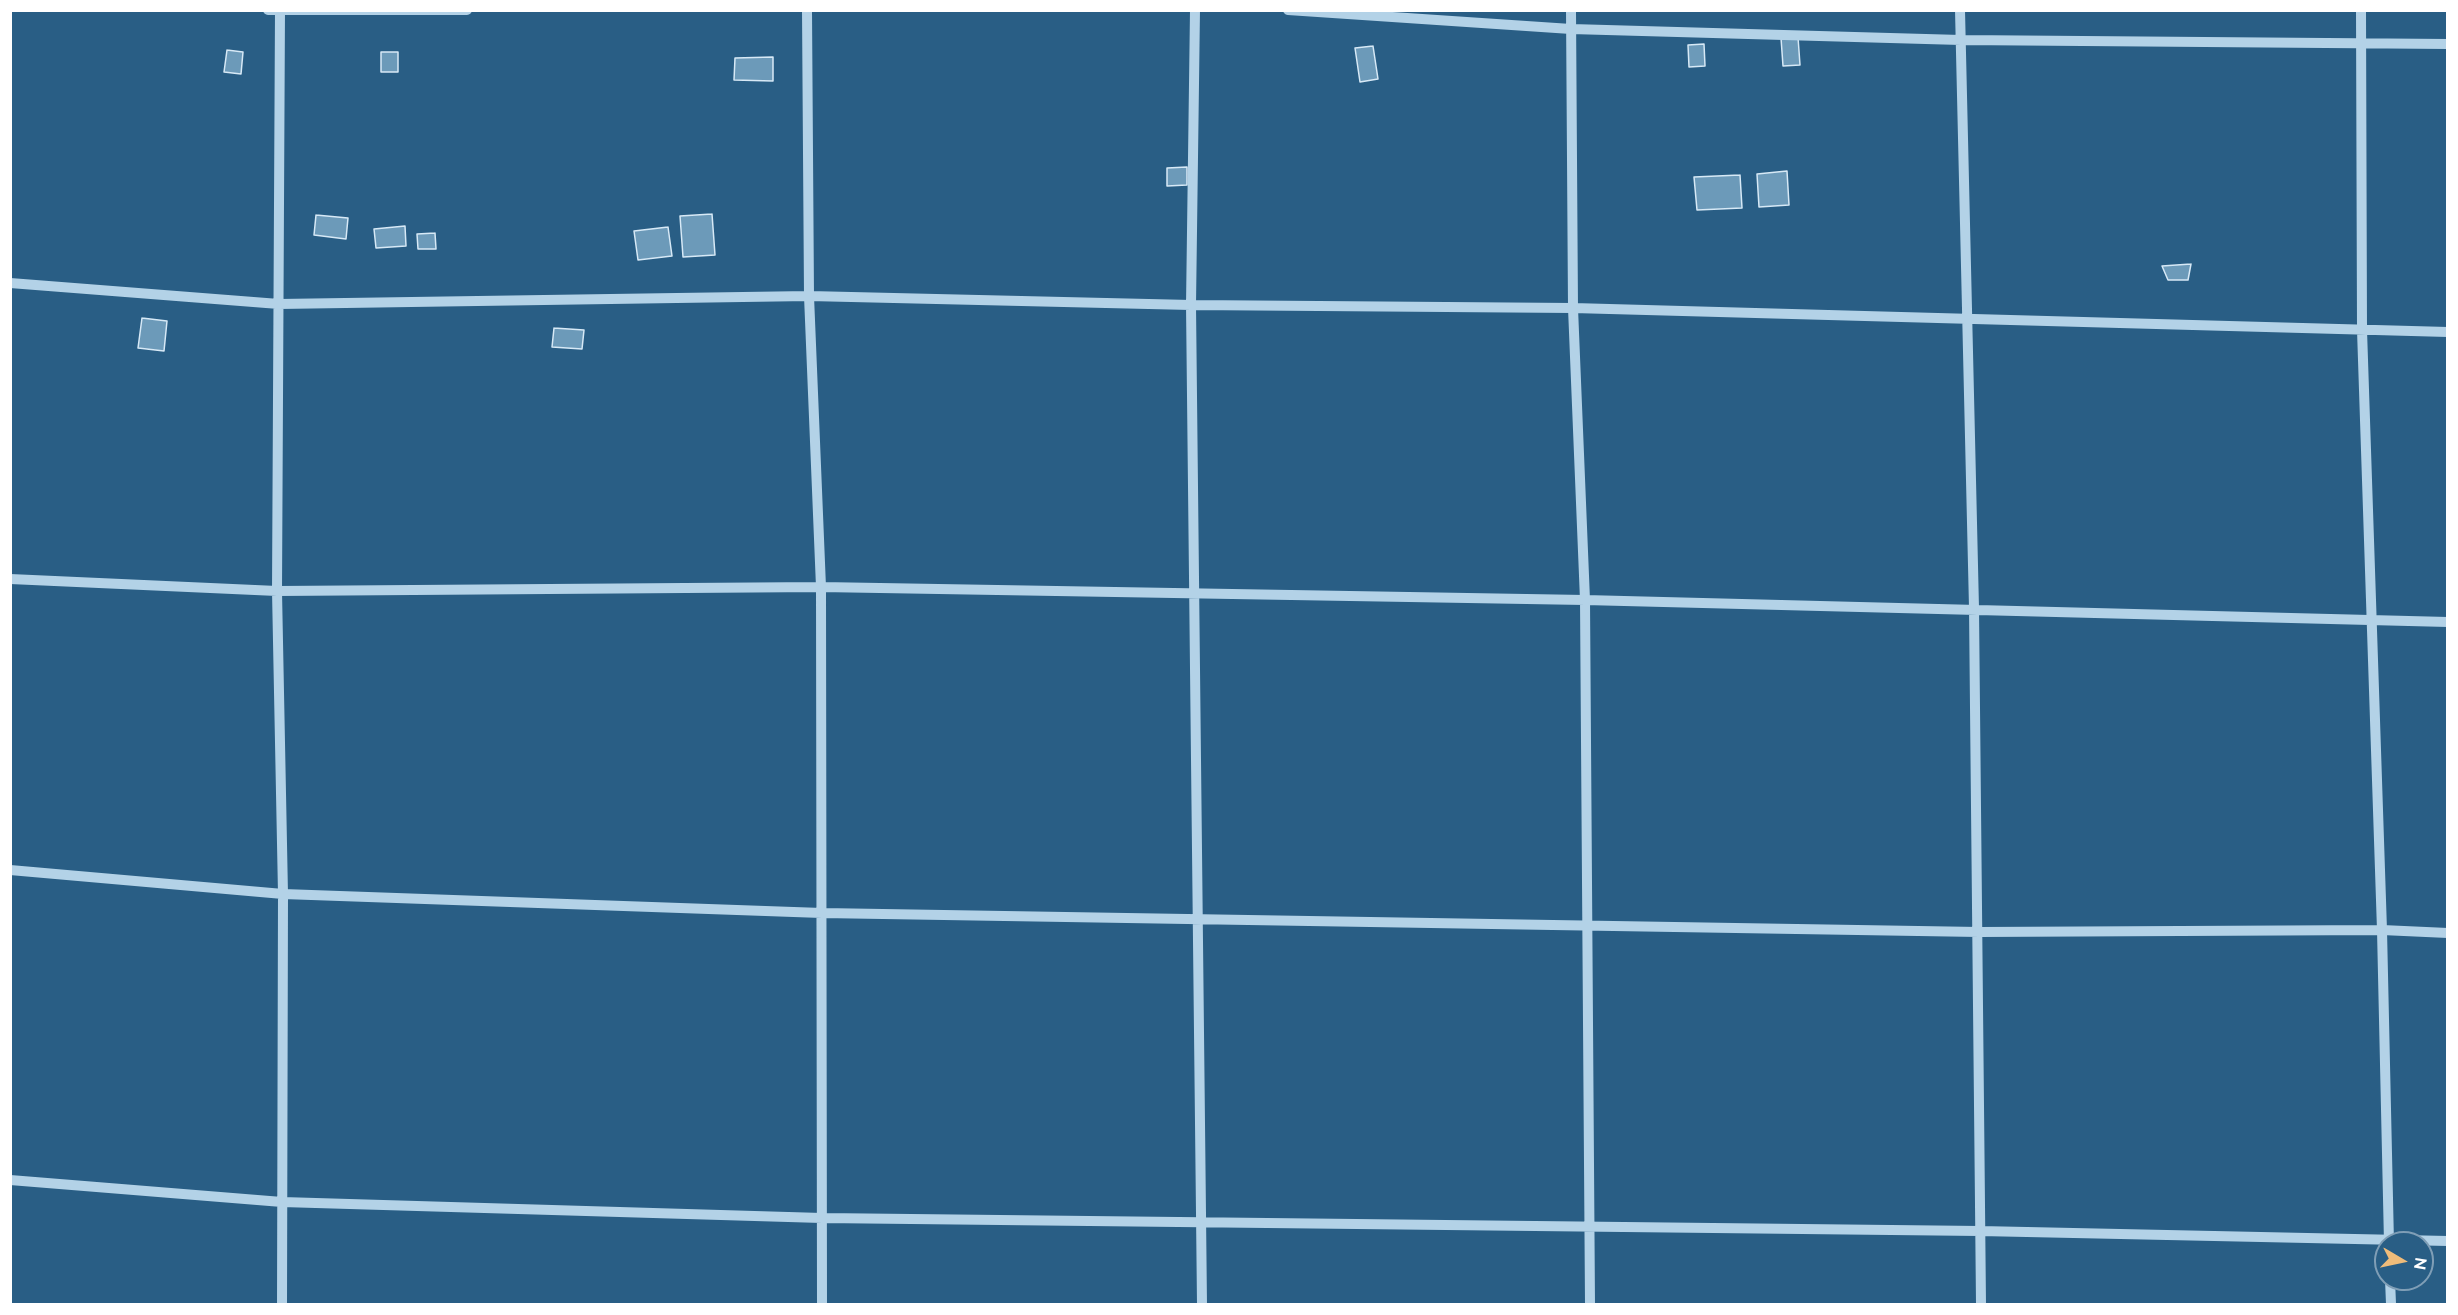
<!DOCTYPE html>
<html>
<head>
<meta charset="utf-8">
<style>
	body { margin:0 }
	#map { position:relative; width:2458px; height:1315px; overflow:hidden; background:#295e85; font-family:Raleway,sans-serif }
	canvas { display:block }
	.frame { position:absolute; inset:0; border:12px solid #fff; pointer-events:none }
	.north { position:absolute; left:2374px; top:1231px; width:60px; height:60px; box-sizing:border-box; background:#295e85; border:2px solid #7f9eb6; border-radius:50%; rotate:99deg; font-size:16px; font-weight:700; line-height:24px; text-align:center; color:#fff }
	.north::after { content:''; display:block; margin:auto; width:21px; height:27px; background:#efbc7a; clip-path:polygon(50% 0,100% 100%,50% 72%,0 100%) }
</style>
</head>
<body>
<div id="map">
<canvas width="2458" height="1315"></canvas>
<div class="frame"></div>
<div class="north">N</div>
</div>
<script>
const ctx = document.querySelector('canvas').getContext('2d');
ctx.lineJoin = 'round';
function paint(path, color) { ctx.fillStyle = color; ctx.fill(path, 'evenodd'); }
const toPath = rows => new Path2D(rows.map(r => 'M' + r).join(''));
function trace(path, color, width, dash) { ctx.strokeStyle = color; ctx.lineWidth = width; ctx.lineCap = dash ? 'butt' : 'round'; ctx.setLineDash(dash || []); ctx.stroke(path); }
const building = toPath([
	[1798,37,1800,65,1783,66,1781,38,1798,37],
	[1704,44,1705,66,1689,67,1688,45,1704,44],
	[1373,46,1378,79,1360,82,1355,48,1373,46],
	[227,50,243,52,241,74,224,72,227,50],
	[381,52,398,52,398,72,381,72,381,52],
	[773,57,773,81,734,80,735,58,773,57],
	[1187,167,1187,185,1167,186,1167,168,1187,167],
	[1787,171,1789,205,1759,207,1757,174,1787,171],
	[1740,175,1742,208,1697,210,1694,177,1740,175],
	[712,214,715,255,683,257,680,216,712,214],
	[316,215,348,218,346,239,314,235,316,215],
	[405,226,406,246,376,248,374,229,405,226],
	[668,227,672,256,638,260,634,231,668,227],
	[435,233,436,249,418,249,417,234,435,233],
	[2191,264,2188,280,2168,280,2162,266,2191,264],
	[142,318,167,321,164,351,138,348,142,318],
	[554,328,584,330,582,349,552,347,554,328]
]);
const minor = toPath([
	[268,10,467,10],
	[280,10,277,591,283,894,282,1304],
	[807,10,809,296,821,587,822,1304],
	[1195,10,1191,305,1202,1304],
	[1288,10,1571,29,1961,40,2448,44],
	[1571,10,1573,308,1585,600,1590,1304],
	[1960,10,1974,608,1981,1304],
	[2361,10,2362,330,2382,930,2389,1243],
	[10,283,279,304,809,296,1191,305,1573,308,2448,332],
	[10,579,277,591,821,587,1585,600,2448,622],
	[10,870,283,894,822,913,1979,932,2382,930,2448,933],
	[10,1180,282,1202,822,1218,1980,1231,2448,1241],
	[2390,1279,2391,1304]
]);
paint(building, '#6c9ab9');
trace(building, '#d7e9f6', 1.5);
trace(minor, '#b3d2e7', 10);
</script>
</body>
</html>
